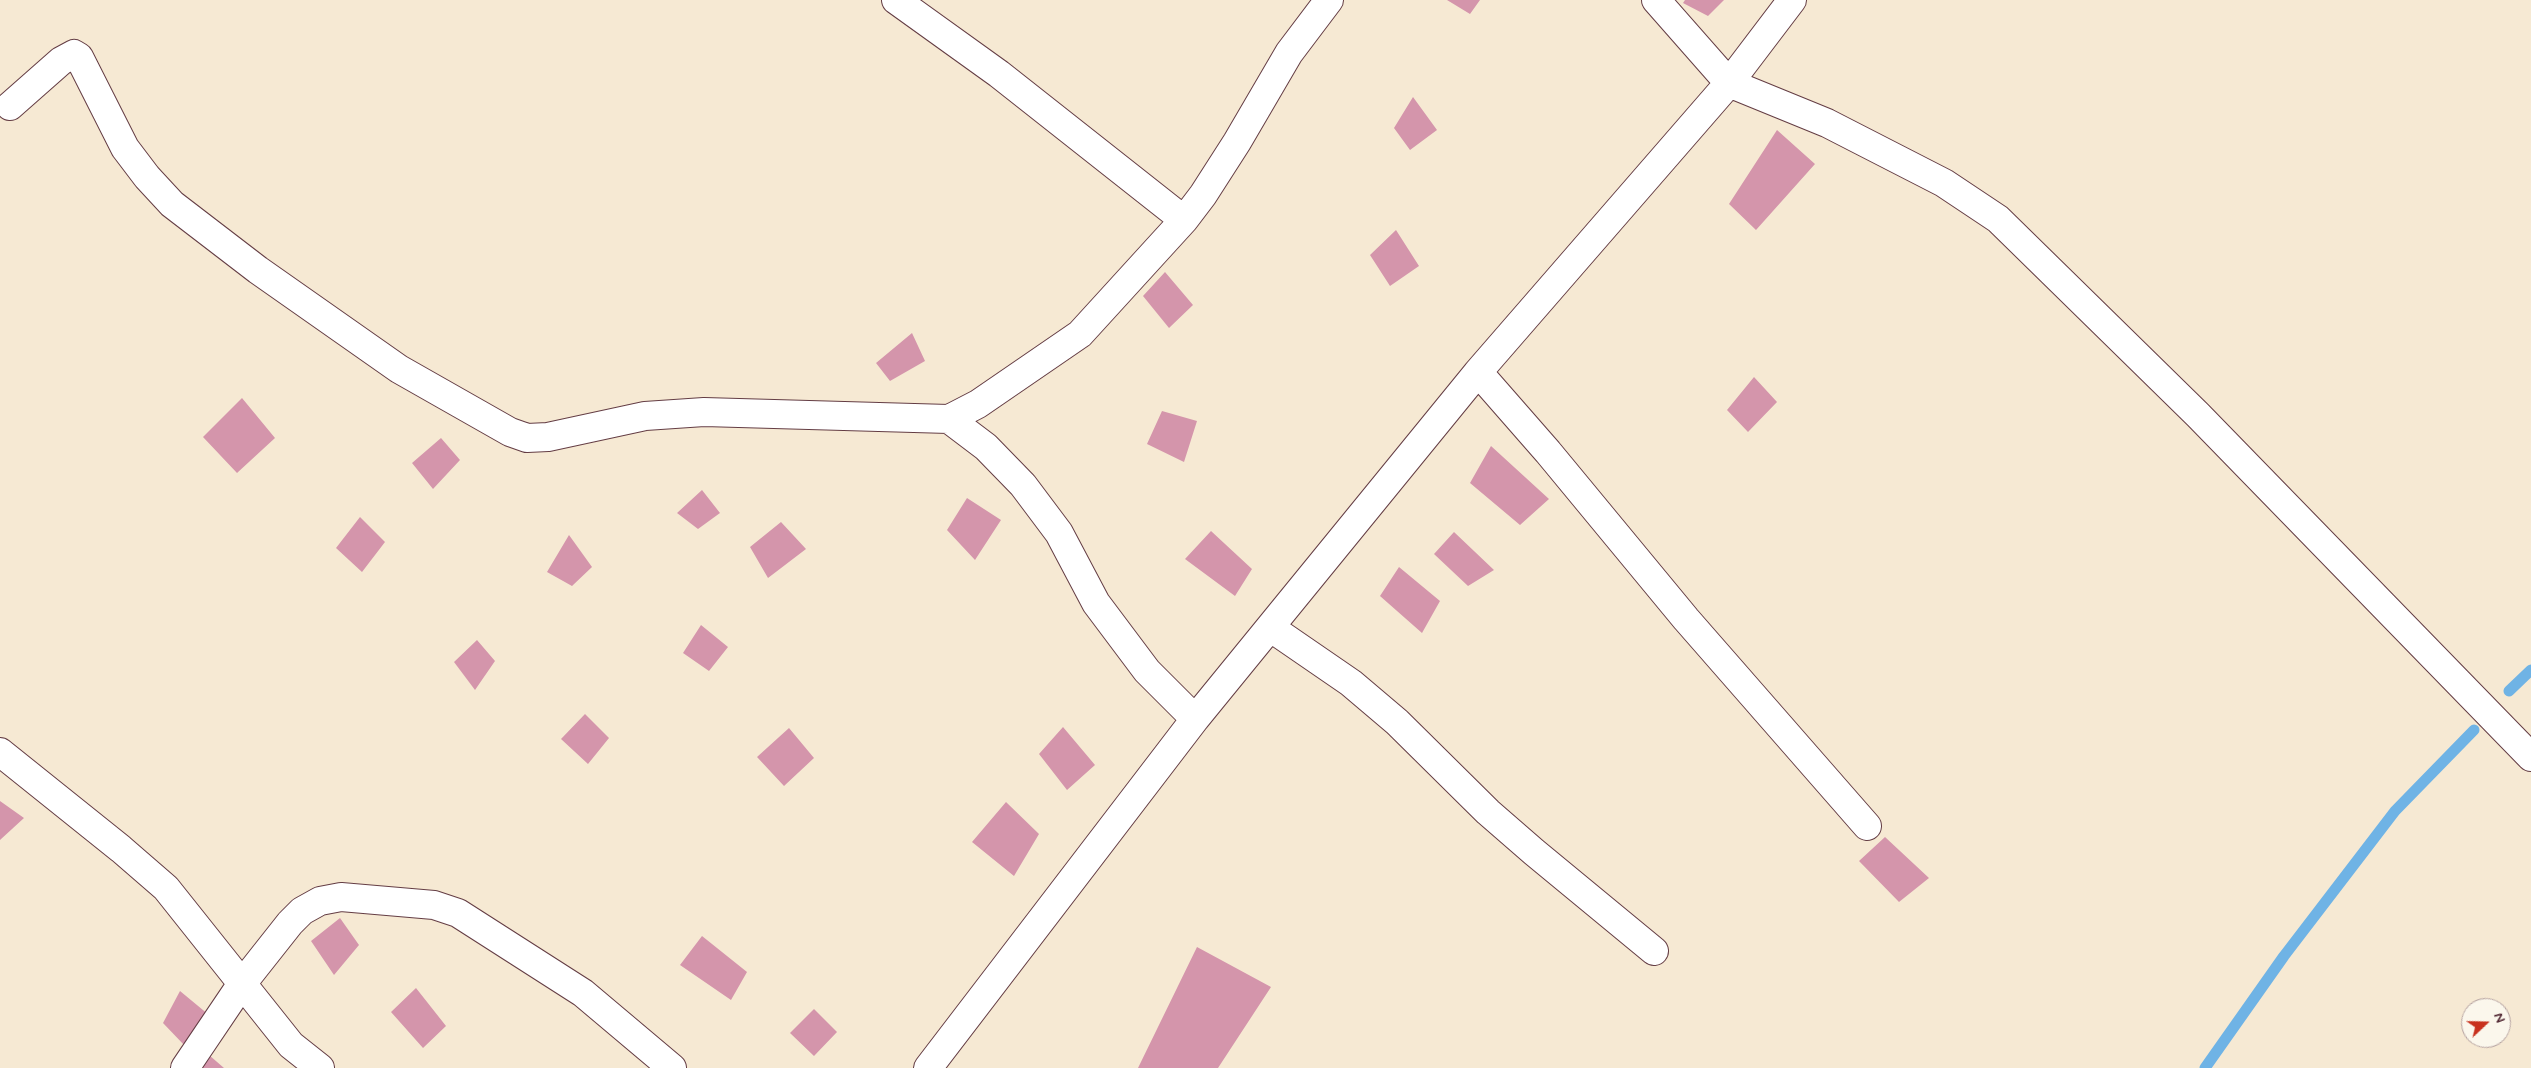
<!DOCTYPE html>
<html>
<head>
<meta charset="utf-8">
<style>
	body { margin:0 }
	#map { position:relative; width:2531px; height:1068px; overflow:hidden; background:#f6e9d3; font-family:Mynerve,sans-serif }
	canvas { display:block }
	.north { position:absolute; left:2461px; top:998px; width:50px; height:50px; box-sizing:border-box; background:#fbf7ec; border:1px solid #b4a19f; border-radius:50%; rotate:69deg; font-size:14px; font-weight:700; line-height:20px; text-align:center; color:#4a1f2b }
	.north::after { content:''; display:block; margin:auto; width:18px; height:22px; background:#c8321e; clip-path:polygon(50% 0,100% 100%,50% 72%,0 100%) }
</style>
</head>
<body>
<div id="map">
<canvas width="2531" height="1068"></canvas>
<div class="north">N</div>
</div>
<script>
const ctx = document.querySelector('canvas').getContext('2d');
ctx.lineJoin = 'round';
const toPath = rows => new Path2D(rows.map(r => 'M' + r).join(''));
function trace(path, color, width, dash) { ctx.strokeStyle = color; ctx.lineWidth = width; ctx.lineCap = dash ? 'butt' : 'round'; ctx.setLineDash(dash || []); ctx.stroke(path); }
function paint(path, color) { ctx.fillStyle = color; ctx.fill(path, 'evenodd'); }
const stream = toPath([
	[2509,691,2531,670],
	[2205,1068,2284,956,2395,811,2474,730]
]);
const building = toPath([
	[1447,0,1480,0,1470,14],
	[1685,0,1724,0,1708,16,1683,3],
	[1413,97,1437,130,1410,150,1394,128],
	[1777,130,1815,164,1756,230,1729,204],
	[1396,230,1419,266,1390,286,1370,255],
	[1165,272,1193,305,1169,328,1143,296],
	[912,333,925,361,890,381,876,363],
	[1754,377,1777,402,1748,432,1727,410],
	[242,398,275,438,237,473,203,437],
	[1162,411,1197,421,1184,462,1147,444],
	[441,438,460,460,433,489,412,463],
	[1491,446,1549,499,1520,525,1470,483],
	[702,490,720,513,698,529,677,513],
	[967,498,1001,520,975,560,947,530],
	[360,517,385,542,362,572,336,548],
	[781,522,806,549,768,578,750,547],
	[1211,531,1252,569,1235,596,1185,559],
	[1454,532,1494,570,1468,586,1434,554],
	[569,535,592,567,572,586,547,572],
	[1399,567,1440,601,1422,633,1380,596],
	[701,625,728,647,709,671,683,653],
	[477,640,495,661,475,690,454,662],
	[585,714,609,738,588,764,561,739],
	[1063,727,1095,765,1067,790,1039,754],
	[789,728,814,758,784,786,757,757],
	[0,801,24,818,0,840],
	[1006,802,1039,834,1014,876,972,842],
	[1885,837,1929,878,1899,902,1859,861],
	[340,918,359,945,334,975,311,941],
	[702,936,747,972,731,1000,680,965],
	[1197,947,1271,987,1218,1068,1138,1068],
	[416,988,446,1026,423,1048,391,1012],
	[180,991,209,1015,185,1046,163,1023],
	[814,1009,837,1032,814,1056,790,1033],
	[209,1055,224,1068,200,1068]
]);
const minor = toPath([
	[896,0,999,74,1184,220],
	[1656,0,1729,83,1827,123,1944,183,1998,219,2198,415,2531,757],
	[10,106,61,61,74,54,79,57,125,148,147,177,172,204,258,270,399,369,510,432,527,438,548,437,645,416,704,412,949,419,986,447,1023,485,1059,533,1096,603,1147,671,1195,719],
	[1478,372,1548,452,1686,619,1867,826],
	[949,419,978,404,1080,334,1184,220,1203,195,1237,142,1289,53,1329,0],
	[1271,628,1351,683,1397,722,1488,812,1534,852,1654,951],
	[0,752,121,849,166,888,291,1045,320,1068],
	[185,1068,241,985,290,923,302,911,320,901,341,897,434,905,458,913,583,993,672,1068],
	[928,1068,1195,719,1478,372,1729,83,1792,0]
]);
trace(stream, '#6fb3e5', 11);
paint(building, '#d495ab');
trace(minor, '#643d44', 30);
trace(minor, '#fff', 28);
</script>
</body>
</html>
